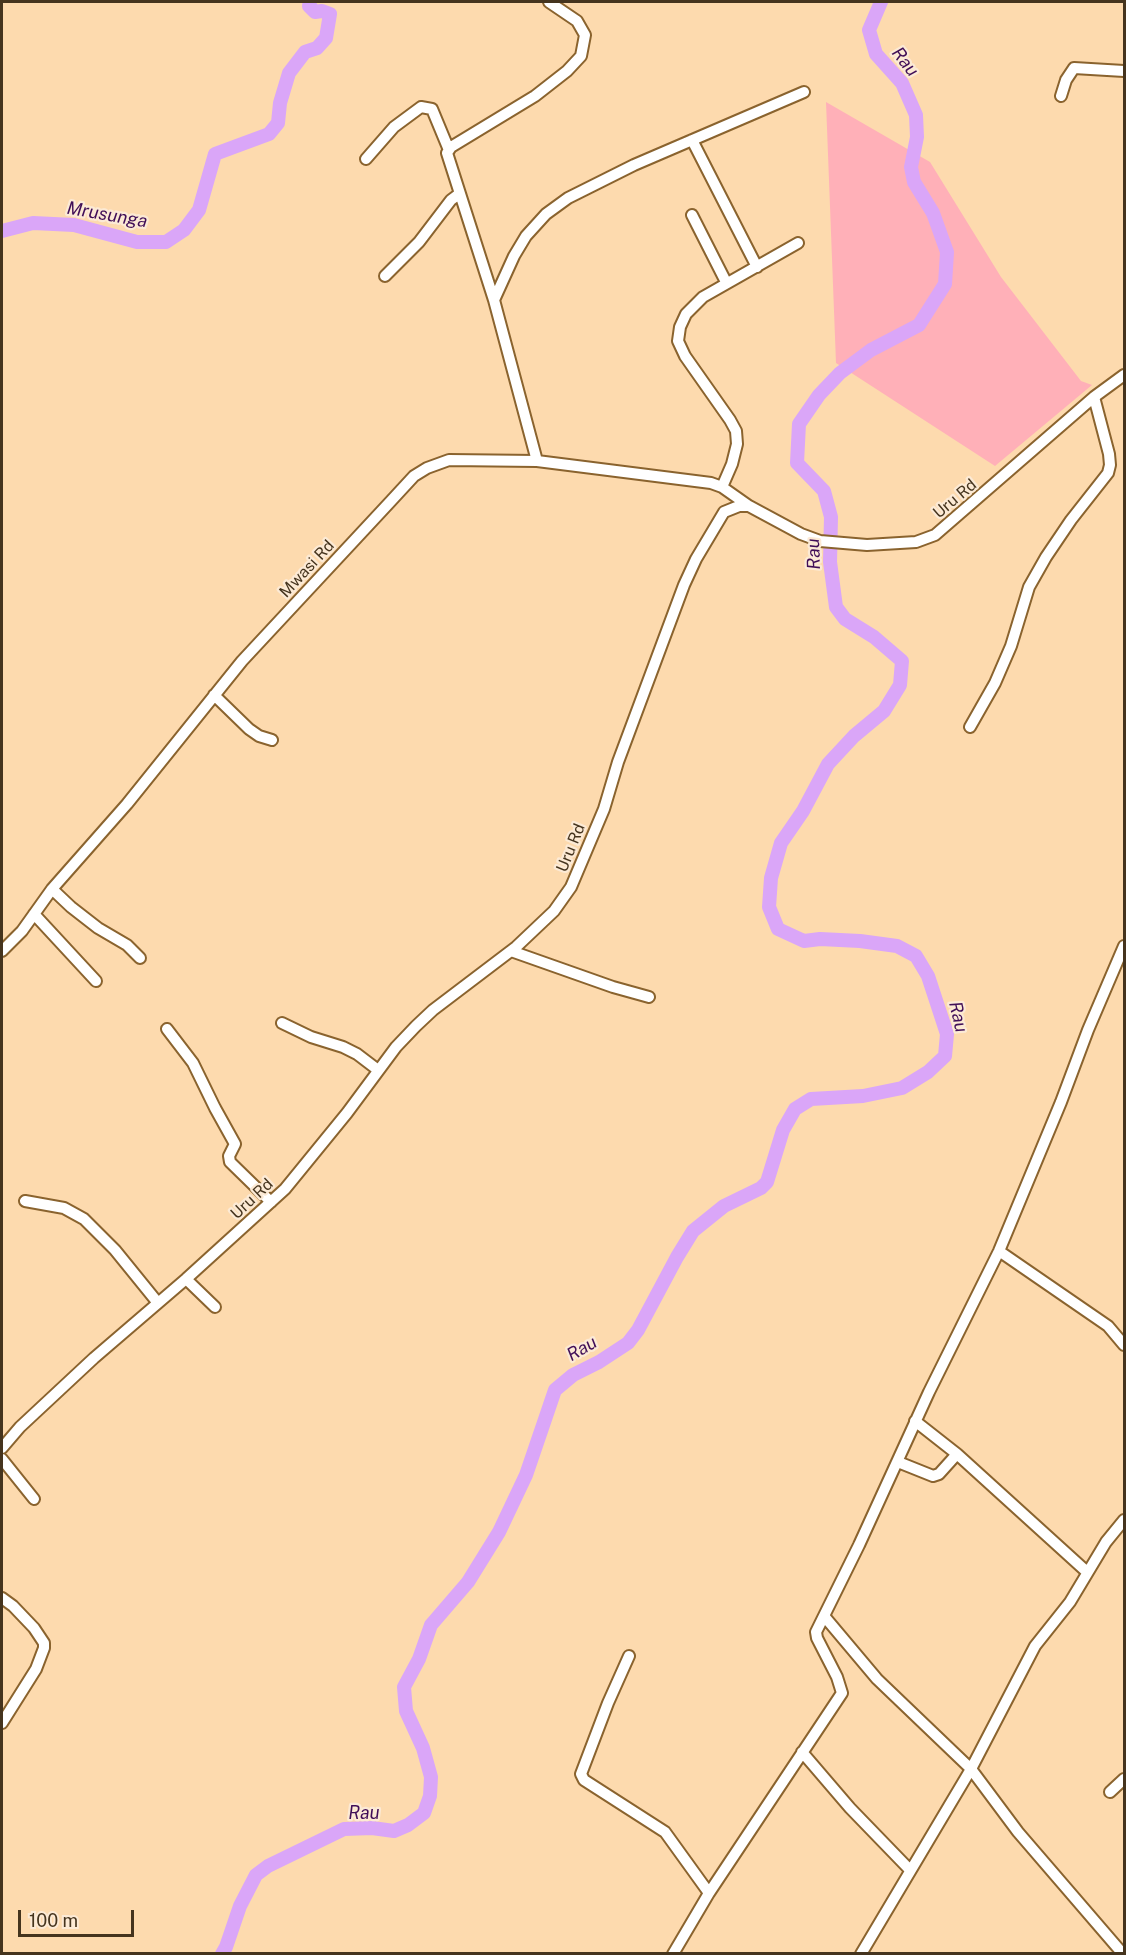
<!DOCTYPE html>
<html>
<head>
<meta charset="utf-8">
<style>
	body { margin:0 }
	#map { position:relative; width:1126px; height:1955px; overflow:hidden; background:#fddaae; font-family:"Public Sans",sans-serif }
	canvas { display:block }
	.frame { position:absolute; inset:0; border:3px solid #45341e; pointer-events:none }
	.scale { position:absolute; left:18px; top:1910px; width:116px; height:27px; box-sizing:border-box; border:3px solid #45341e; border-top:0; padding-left:8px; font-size:18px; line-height:21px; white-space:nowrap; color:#45341e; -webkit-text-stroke:4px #fcead5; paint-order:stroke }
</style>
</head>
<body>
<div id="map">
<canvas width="1126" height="1955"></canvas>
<div class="frame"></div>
<div class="scale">100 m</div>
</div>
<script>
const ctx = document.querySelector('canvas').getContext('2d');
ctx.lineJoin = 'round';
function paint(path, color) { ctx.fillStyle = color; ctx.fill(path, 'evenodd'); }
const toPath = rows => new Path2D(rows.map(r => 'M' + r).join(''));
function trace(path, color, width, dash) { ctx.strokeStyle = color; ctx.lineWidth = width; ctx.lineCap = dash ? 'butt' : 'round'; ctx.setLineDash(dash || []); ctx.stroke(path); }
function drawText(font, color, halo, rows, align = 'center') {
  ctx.font = font + ' "Public Sans",sans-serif'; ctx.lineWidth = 4.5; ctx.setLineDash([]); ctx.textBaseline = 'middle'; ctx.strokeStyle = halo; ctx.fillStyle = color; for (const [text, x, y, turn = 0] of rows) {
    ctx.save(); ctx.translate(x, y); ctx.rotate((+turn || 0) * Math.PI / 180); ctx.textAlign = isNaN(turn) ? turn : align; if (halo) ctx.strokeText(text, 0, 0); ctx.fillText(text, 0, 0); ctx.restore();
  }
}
const green = toPath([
	[826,102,930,162,1001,277,1081,381,1092,385,995,466,836,363]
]);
const river = toPath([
	[2,231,33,223,74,225,137,242,166,242,184,230,199,210,215,154,269,134,278,123,280,103,289,73,305,52,317,48,326,38,330,14,322,11,315,12,309,6,310,2],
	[222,1954,226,1947,240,1906,256,1875,268,1866,344,1829,372,1828,394,1831,408,1825,424,1813,430,1796,431,1777,423,1748,406,1711,404,1687,419,1659,431,1625,468,1582,499,1532,526,1475,555,1390,573,1375,599,1362,628,1343,638,1330,677,1257,693,1231,724,1206,761,1188,767,1182,783,1130,795,1109,811,1099,863,1096,902,1088,928,1072,945,1056,947,1034,928,976,916,956,897,946,860,941,820,939,804,941,778,929,769,907,771,878,781,843,803,811,828,764,854,736,884,711,900,685,902,661,874,637,845,619,836,607,830,562,831,517,824,491,797,463,799,424,819,395,840,373,871,350,919,325,945,284,947,252,933,213,914,182,911,167,917,137,916,115,902,83,876,54,869,30,881,2]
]);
const minor = toPath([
	[1061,96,1066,80,1074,68,1124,71],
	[692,140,757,267],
	[366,159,394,127,421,107,432,109,449,150],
	[692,215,726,282],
	[385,276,419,242,451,200,459,194],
	[494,300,514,256,526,236,546,214,568,198,634,165,804,92],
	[537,461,494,300,447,153,451,147,535,96,567,71,581,56,585,35,577,21,549,2],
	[722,487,732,464,737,444,736,431,730,420,685,356,678,341,680,327,686,314,703,297,798,243],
	[214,695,249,729,259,736,272,740],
	[970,727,995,683,1011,646,1029,587,1046,557,1071,520,1108,473,1110,465,1109,454,1094,397],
	[52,889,71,907,98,928,127,945,140,958],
	[34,914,96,981],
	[2,951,22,931,52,889,127,804,242,661,390,502,414,476,427,468,449,460,537,461,711,483,722,487,749,506],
	[511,951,613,987,649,997],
	[282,1023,311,1037,343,1047,357,1054,378,1070],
	[167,1029,193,1063,215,1108,235,1144,229,1156,230,1162,271,1202],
	[25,1201,64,1208,84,1219,115,1250,158,1303],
	[999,1251,1108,1326,1124,1345],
	[186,1279,215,1307],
	[915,1421,957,1454,1087,1572],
	[2,1448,20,1427,94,1358,186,1279,285,1189,347,1113,396,1047,416,1026,433,1010,516,947,554,911,571,887,604,809,618,762,684,585,696,559,724,512,739,506,749,506,801,534,820,541,867,545,916,542,935,535,1094,397,1124,375],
	[2,1459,34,1499],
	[898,1462,933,1476,939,1474,957,1454],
	[2,1598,13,1606,34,1628,44,1643,44,1648,36,1669,2,1723],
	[824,1616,877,1679,971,1769,1018,1832,1123,1954],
	[629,1656,608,1703,581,1774,584,1780,665,1832,709,1893],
	[802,1752,850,1808,910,1870],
	[1110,1792,1124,1779],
	[673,1954,709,1893,842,1693,837,1677,817,1638,816,1632,859,1545,929,1392,999,1251,1061,1102,1088,1030,1124,946],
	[861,1954,971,1769,1035,1646,1070,1602,1106,1542,1124,1520]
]);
const streetNames = [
	["Uru Rd",955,499,-40],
	["Mwasi Rd",307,569,-47],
	["Uru Rd",571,848,-68],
	["Uru Rd",252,1199,-43]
];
const waterNames = [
	["Rau",905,62,52],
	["Mrusunga",107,215,10],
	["Rau",814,554,-92],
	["Rau",958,1017,77],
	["Rau",582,1349,-30],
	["Rau",364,1813]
];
paint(green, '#ffb0b8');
trace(river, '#daa6f8', 14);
trace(minor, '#8a632e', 14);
trace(minor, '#fff', 10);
drawText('16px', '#45341e', '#fcead5', streetNames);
drawText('italic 18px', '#400e57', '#fcead5', waterNames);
</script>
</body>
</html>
